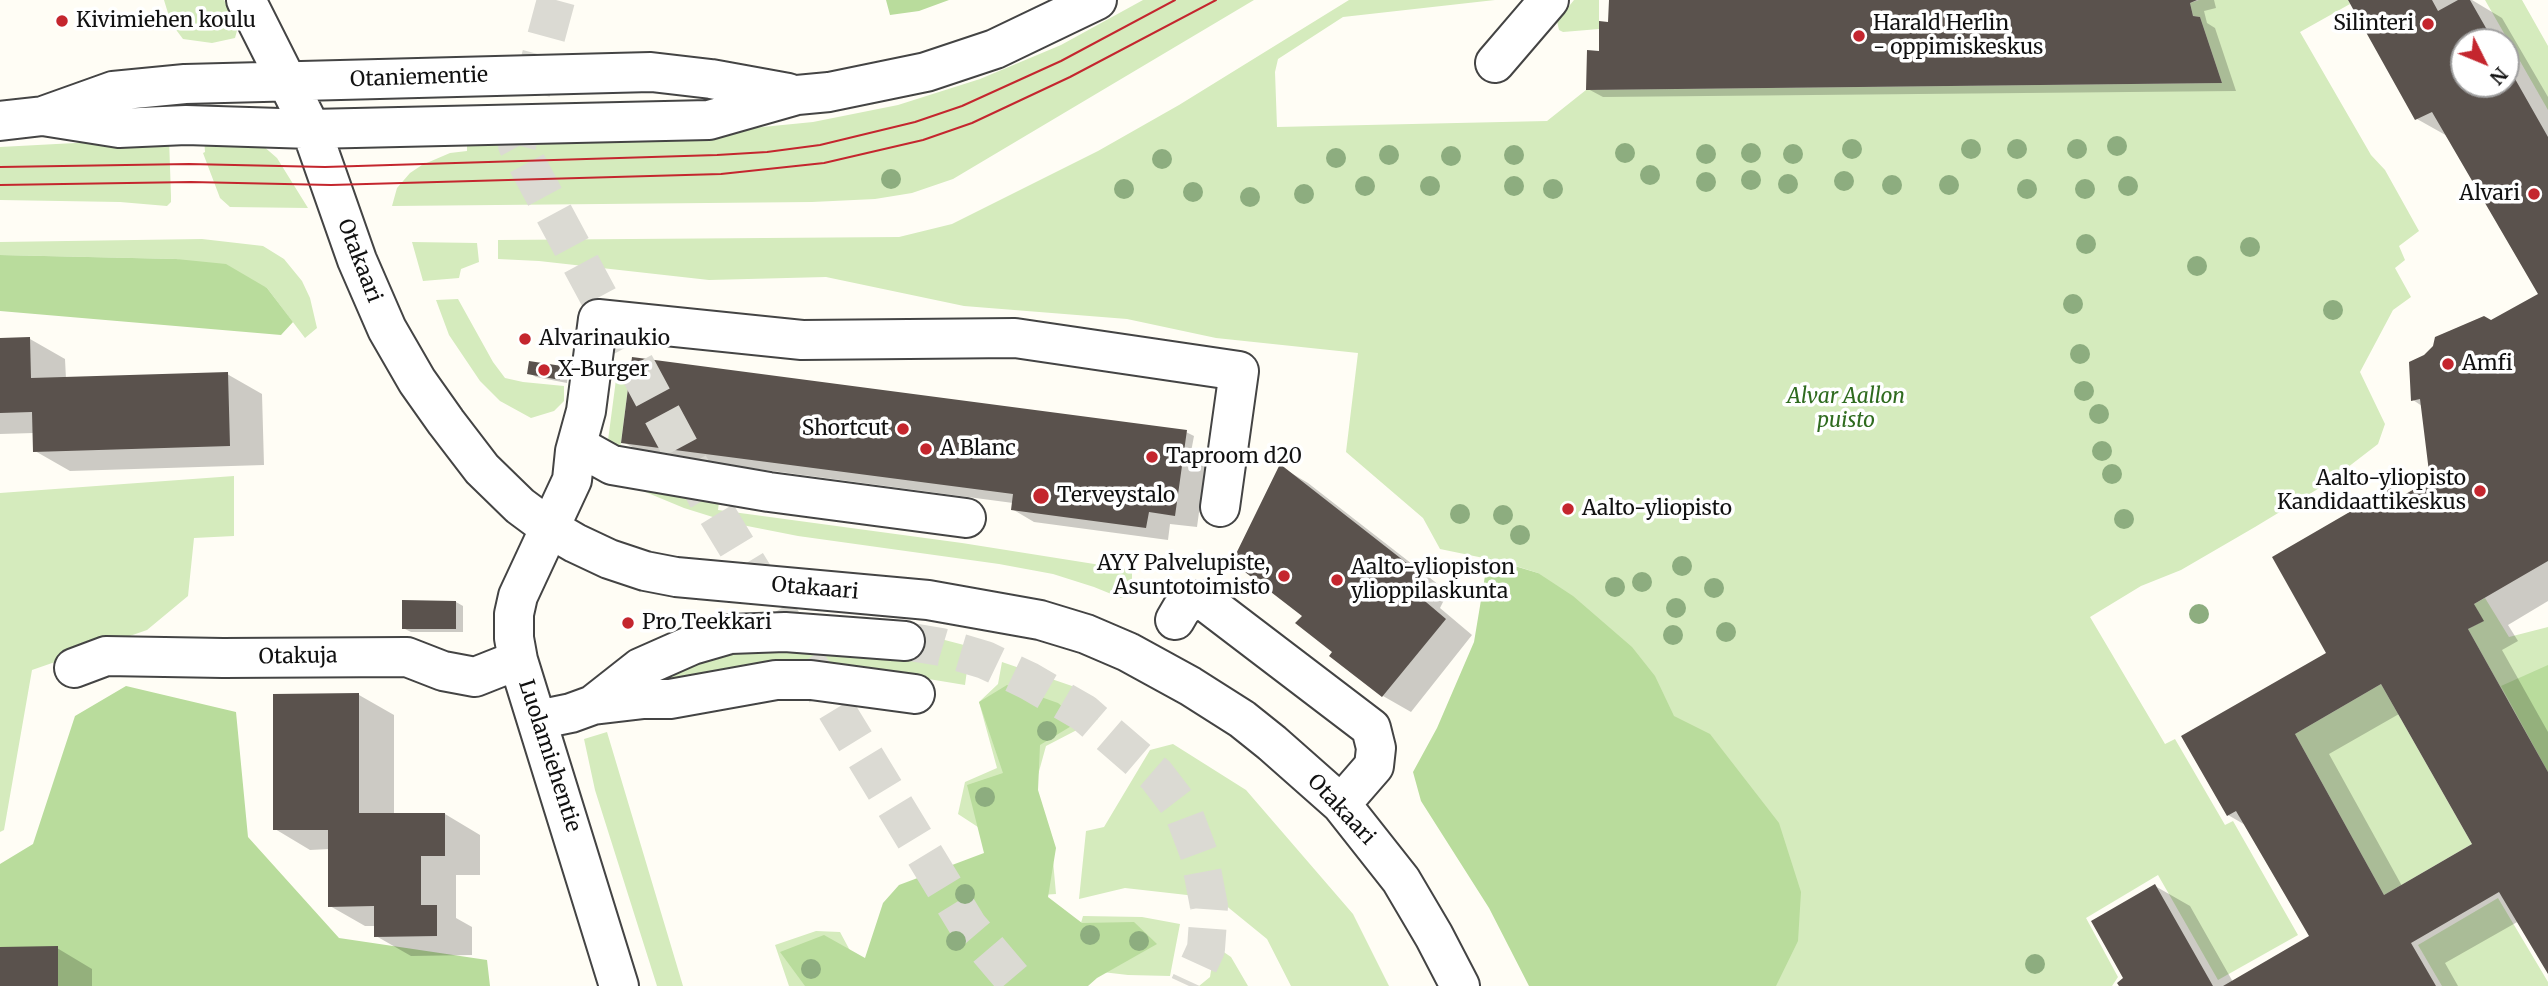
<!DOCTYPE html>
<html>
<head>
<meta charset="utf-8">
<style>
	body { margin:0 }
	#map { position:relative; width:2548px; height:986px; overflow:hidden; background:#fffdf5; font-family:Merriweather,serif }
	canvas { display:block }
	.north { position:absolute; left:2450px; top:28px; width:70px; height:70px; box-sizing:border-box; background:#fff; border:2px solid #a0a0a0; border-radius:50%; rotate:133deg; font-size:19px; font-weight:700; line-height:28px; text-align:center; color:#111 }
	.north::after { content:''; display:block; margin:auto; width:24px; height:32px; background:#c4262e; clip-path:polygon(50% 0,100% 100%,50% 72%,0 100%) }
</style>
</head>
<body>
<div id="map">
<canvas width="2548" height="986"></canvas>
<div class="north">N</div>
</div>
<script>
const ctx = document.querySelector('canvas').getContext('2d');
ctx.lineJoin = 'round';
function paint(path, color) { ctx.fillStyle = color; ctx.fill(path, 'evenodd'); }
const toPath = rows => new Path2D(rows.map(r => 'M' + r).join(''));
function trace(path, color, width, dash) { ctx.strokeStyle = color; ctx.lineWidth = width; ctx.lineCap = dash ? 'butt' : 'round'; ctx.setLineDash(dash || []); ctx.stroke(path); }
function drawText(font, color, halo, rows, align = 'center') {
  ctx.font = font + ' Merriweather,serif'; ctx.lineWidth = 7; ctx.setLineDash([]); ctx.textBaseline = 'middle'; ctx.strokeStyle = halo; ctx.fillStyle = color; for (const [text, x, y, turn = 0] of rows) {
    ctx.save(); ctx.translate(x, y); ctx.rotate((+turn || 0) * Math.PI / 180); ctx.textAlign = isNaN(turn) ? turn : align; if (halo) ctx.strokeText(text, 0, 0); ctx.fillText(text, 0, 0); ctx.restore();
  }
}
const green = toPath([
	[164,0,224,0,238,27,235,38,212,43,183,39,171,23],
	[1143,0,1254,0,953,179,912,193,875,199,812,202,392,206,397,188,410,173,422,165,450,153,467,151,467,146,496,140,732,130,813,122,898,105,980,79,1061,45],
	[1349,0,1495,0,1343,17,1278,59,1275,72,1277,127,1547,121,1586,90,2222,83,2200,17,2193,16,2190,3,2199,0,2348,0,2350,4,2300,32,2371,155,2385,170,2419,231,2399,246,2405,260,2395,268,2411,297,2393,310,2360,372,2385,424,2378,444,2326,484,2255,527,2181,570,2141,586,2090,617,2165,744,2175,739,2225,825,2233,821,2298,935,2218,980,2158,875,2086,918,2118,977,2112,986,1766,986,1538,573,1503,562,1440,549,1423,518,1346,452,1358,353,1216,338,1127,319,964,306,826,277,709,280,539,261,498,259,498,240,899,237,952,224,1098,151,1179,105],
	[1574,0,1599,0,1599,29,1563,32,1559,30,1557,21],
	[2485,0,2522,0,2548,46,2548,110],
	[204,137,262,145,277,158,308,208,230,207,220,198,203,153,205,152],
	[169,138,171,196,171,202,167,206,120,202,0,200,0,147],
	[202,239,263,246,284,259,302,281,310,298,317,328,305,338,267,288,176,259,0,255,0,242],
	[412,242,477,243,479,262,461,269,459,278,423,281],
	[458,299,493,362,505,378,523,382,564,386,564,401,554,411,531,418,500,401,480,381,449,335,436,300],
	[617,372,630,373,620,450,607,448],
	[234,476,234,536,194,538,188,596,147,630,32,670,4,830,0,832,0,493],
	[643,487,719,502,718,510,962,543,1132,570,1132,594,1121,598,1094,587,1053,574,999,564,798,536,732,523,684,508,643,491],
	[2485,598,2509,637,2548,627,2548,772,2468,629,2483,621,2474,604],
	[906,630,964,645,968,663,965,685,813,660,762,666,669,687,662,678,707,656],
	[1002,662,1072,686,1072,698,1098,719,1046,746,1033,793,1052,849,1056,894,1041,895,1007,846,958,814,965,782,997,768,979,702,998,684],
	[2381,684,2472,844,2384,895,2295,734],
	[607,732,683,986,657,986,595,790,584,739],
	[1173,744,1246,790,1353,914,1389,986,1291,986,1267,939,1224,904,1187,895,1125,888,1079,899,1086,831,1104,827,1150,750],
	[2498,898,2548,982,2548,986,2442,986,2418,945],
	[1083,916,1142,917,1180,924,1170,976,1128,975,1068,968],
	[816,931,840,932,869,986,789,986,775,945],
	[1215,946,1231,957,1248,986,1199,986,1210,977]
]);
const forest = toPath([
	[886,0,949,0,919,11,890,15],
	[0,255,176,259,226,264,267,288,293,322,281,335,0,311],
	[1488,558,1538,573,1573,596,1632,647,1655,676,1674,716,1710,734,1779,823,1801,892,1798,941,1776,986,1529,986,1489,908,1421,801,1413,772,1437,728,1474,642],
	[2548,665,2548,772,2501,686],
	[1007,685,1058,703,1070,713,1073,725,1040,745,1038,790,1056,848,1048,897,1082,923,1134,922,1157,944,1097,978,1088,986,805,986,780,952,824,935,865,958,883,903,899,885,984,853,967,785,1003,773,979,702],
	[126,686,236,712,248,837,339,938,487,960,490,986,0,986,0,864,33,844,75,716]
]);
const shadow = toPath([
	[1610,0,2214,0,2216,8,2204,11,2207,23,2215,28,2236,91,1603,97,1588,89,1610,23],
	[2351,0,2472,0,2502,18,2548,97,2548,601,2508,625,2518,641,2502,650,2548,732,2548,971,2519,921,2445,963,2458,986,2121,986,2155,886,2190,906,2233,982,2311,937,2247,826,2228,815,2329,654,2391,490,2403,497,2431,481,2422,406,2413,400,2492,322,2540,294,2449,137,2417,119],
	[2464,42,2506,42,2506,84,2464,84],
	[2399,714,2474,845,2402,886,2329,754],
	[30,339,65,359,66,379,227,374,262,394,264,465,70,471,35,451,34,433,0,434,0,340],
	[561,368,568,372,567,383,536,377,529,373],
	[1186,432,1194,436,1191,452,1206,461,1197,527,1170,524,1168,540,1034,522,1012,509,1013,503,645,454,623,442],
	[1281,467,1308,483,1448,592,1440,608,1472,635,1411,712,1383,696,1331,656,1335,651,1305,616],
	[404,602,456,602,463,606,463,632,411,632,403,628],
	[1031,666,1044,674,1041,679,1028,672],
	[359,695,394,715,394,814,445,814,480,835,480,875,456,875,456,918,472,927,472,955,411,956,376,936,376,926,365,926,330,906,330,849,310,850,275,829],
	[57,948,92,969,92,986,0,986,0,949]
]);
const building = toPath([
	[1609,0,2197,0,2190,3,2193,16,2200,17,2222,83,1586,90,1587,50,1599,51,1599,21,1608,22],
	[2348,0,2432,0,2438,11,2458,0,2470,0,2494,42,2464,42,2464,84,2506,84,2506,63,2548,137,2548,561,2474,604,2484,621,2468,629,2548,772,2548,974,2499,892,2411,943,2436,986,2223,986,2309,936,2236,811,2227,816,2181,736,2326,653,2272,557,2391,488,2397,499,2430,480,2420,399,2411,401,2409,362,2424,355,2433,346,2435,337,2484,316,2491,320,2538,294,2432,112,2415,120],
	[2381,684,2472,844,2384,895,2295,734],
	[30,337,31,378,228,372,230,446,33,452,32,412,0,413,0,338],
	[632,357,1187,430,1175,516,1149,512,1146,528,1011,510,1013,494,621,443],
	[529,361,562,366,560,380,527,374],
	[1280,464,1422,575,1413,591,1446,619,1382,697,1329,656,1332,652,1295,623,1302,616,1232,562],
	[402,600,456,601,456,629,402,629],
	[359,693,359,813,445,813,445,856,421,856,421,905,437,905,437,936,374,937,374,906,328,907,328,830,273,830,273,694],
	[2155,884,2213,986,2119,986,2117,983,2123,978,2091,921],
	[58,946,58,986,0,986,0,947]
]);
const minorTunnel = toPath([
	[556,0,517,145,706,496,968,926,1019,986],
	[905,641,941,647,985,660,1029,681,1084,713,1156,775,1182,809,1199,854,1209,906,1206,949,1189,986]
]);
const minor = toPath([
	[246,0,311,129,357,260,387,329,417,381,446,422,482,469,520,506,551,529,575,543,609,559,645,571,676,577,928,600,1040,620,1086,634,1128,652,1190,686,1242,719,1272,743,1341,804,1401,880,1434,936,1460,986],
	[1495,63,1549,0],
	[43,116,119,128,186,125,311,129,709,120,797,95,829,92,926,72,995,49,1097,0],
	[0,121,43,116,113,91,185,84,651,72,711,79,788,93],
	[578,446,612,465,769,492,966,518],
	[1175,620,1182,608,1190,602,1198,600,1207,603,1371,728,1376,748,1374,766,1341,804],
	[74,668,106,656,223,658,407,657,443,671,475,677,518,660],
	[593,705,640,668,692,645,730,634,785,632,905,641],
	[537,720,571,713,593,705,644,699,670,699,776,680,811,680,915,694],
	[619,986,518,660,514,638,514,614,518,596,572,480,575,451,586,411,598,319,802,340,1015,338,1239,371,1220,507]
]);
const tram = toPath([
	[0,167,189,164,325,167,717,155,767,152,820,145,915,122,962,106,1061,61,1175,0],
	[0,185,191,182,331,185,721,174,824,163,923,140,972,123,1070,77,1216,0]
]);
const trees = [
	[2117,146],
	[1852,149],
	[1971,149],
	[2017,149],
	[2077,149],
	[1625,153],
	[1751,153],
	[1706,154],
	[1793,154],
	[1389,155],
	[1514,155],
	[1451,156],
	[1336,158],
	[1162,159],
	[1650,175],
	[891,179],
	[1751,180],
	[1844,181],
	[1706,182],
	[1788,184],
	[1892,185],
	[1949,185],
	[1365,186],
	[1430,186],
	[1514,186],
	[2128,186],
	[1124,189],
	[1553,189],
	[2027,189],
	[2085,189],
	[1193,192],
	[1304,194],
	[1250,197],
	[2086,244],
	[2250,247],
	[2197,266],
	[2073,304],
	[2333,310],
	[2080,354],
	[2084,391],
	[2099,414],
	[2102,451],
	[2112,474],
	[1460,514],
	[1503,515],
	[2124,519],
	[1520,535],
	[1682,566],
	[1642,582],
	[1615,587],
	[1714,588],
	[1676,608],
	[2199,614],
	[1726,632],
	[1673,635],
	[1047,731],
	[985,797],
	[965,894],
	[1090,935],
	[956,941],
	[1139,941],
	[2035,964],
	[811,969]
];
const markers = [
	[62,21,7,"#c4262e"],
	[2428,24,7,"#c4262e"],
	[1859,36,7,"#c4262e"],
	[2534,194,7,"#c4262e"],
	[525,339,7,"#c4262e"],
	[2448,364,7,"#c4262e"],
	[544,370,7,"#c4262e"],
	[903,429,7,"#c4262e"],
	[926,449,7,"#c4262e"],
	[1152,457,7,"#c4262e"],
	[2480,491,7,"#c4262e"],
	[1041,496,9,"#c4262e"],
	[1568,509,7,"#c4262e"],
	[1284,576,7,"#c4262e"],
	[1337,580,7,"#c4262e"],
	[628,623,7,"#c4262e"]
];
const poiNames = [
	["Kivimiehen koulu",76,21],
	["Harald Herlin",1873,24],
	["- oppimiskeskus",1873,48],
	["Silinteri",2414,24,"right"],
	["Alvari",2520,194,"right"],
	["Alvarinaukio",539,339],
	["Amfi",2462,364],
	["X-Burger",558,370],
	["Shortcut",889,429,"right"],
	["A Blanc",940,449],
	["Taproom d20",1166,457],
	["Aalto-yliopisto",2466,479,"right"],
	["Kandidaattikeskus",2466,503,"right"],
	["Terveystalo",1057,496],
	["Aalto-yliopisto",1582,509],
	["AYY Palvelupiste,",1270,564,"right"],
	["Asuntotoimisto",1270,588,"right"],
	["Aalto-yliopiston",1351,568],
	["ylioppilaskunta",1351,592],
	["Pro Teekkari",642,623]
];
const streetNames = [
	["Otaniementie",419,78,-2],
	["Otakaari",359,261,69],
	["Otakaari",815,589,5],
	["Otakuja",298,657,-1],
	["Luolamiehentie",549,756,72],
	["Otakaari",1341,810,47]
];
const parkNames = [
	["Alvar Aallon",1846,397],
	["puisto",1846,421]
];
paint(green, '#d5ebbd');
paint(forest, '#b9dc9c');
paint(shadow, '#0003');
paint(building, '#5a524d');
trace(minorTunnel, '#dbdad3', 38, [38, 19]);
trace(minor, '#444', 42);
trace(minor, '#fff', 38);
trace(tram, '#c4262e', 2);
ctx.fillStyle = '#8dad7f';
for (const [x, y] of trees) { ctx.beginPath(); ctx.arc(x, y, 10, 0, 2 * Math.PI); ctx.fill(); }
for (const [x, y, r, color] of markers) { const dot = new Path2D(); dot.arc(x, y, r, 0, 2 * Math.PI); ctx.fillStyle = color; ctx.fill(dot); trace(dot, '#fff', 2.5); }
drawText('21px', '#111', '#fff', poiNames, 'left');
drawText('21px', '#111', '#fff', streetNames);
drawText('italic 21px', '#2f6b1f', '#fff', parkNames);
</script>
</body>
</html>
